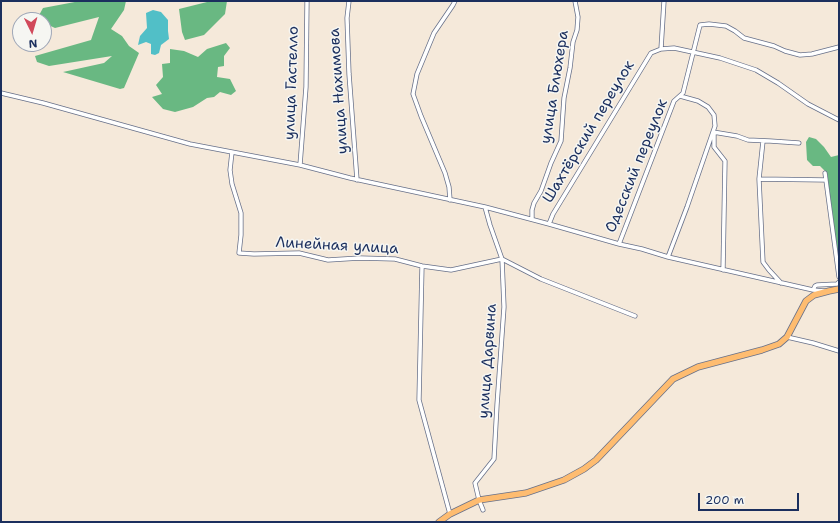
<!DOCTYPE html>
<html>
<head>
<meta charset="utf-8">
<style>
	body { margin:0 }
	#map { position:relative; width:840px; height:523px; overflow:hidden; background:#f5e9da; font-family:"Shantell Sans",sans-serif }
	canvas { display:block }
	.frame { position:absolute; inset:0; border:2px solid #1b2f5e; pointer-events:none }
	.north { position:absolute; left:12px; top:12px; width:40px; height:40px; box-sizing:border-box; background:#f6f6f2; border:1px solid #9ea6b7; border-radius:50%; rotate:175deg; font-size:11px; font-weight:700; line-height:16px; text-align:center; color:#1b2f5e }
	.north::after { content:''; display:block; margin:auto; width:14px; height:18px; background:#d1495b; clip-path:polygon(50% 0,100% 100%,50% 72%,0 100%) }
	.scale { position:absolute; left:698px; top:493px; width:101px; height:18px; box-sizing:border-box; border:2px solid #1b2f5e; border-top:0; padding-left:5px; font-size:12px; line-height:14px; white-space:nowrap; color:#1b2f5e; -webkit-text-stroke:3px #f6f6f2; paint-order:stroke }
</style>
</head>
<body>
<div id="map">
<canvas width="840" height="523"></canvas>
<div class="frame"></div>
<div class="north">N</div>
<div class="scale">200 m</div>
</div>
<script>
const ctx = document.querySelector('canvas').getContext('2d');
ctx.lineJoin = 'round';
function paint(path, color) { ctx.fillStyle = color; ctx.fill(path, 'evenodd'); }
const toPath = rows => new Path2D(rows.map(r => 'M' + r).join(''));
function trace(path, color, width, dash) { ctx.strokeStyle = color; ctx.lineWidth = width; ctx.lineCap = dash ? 'butt' : 'round'; ctx.setLineDash(dash || []); ctx.stroke(path); }
function drawText(font, color, halo, rows, align = 'center') {
  ctx.font = font + ' "Shantell Sans",sans-serif'; ctx.lineWidth = 3; ctx.setLineDash([]); ctx.textBaseline = 'middle'; ctx.strokeStyle = halo; ctx.fillStyle = color; for (const [text, x, y, turn = 0] of rows) {
    ctx.save(); ctx.translate(x, y); ctx.rotate((+turn || 0) * Math.PI / 180); ctx.textAlign = isNaN(turn) ? turn : align; if (halo) ctx.strokeText(text, 0, 0); ctx.fillText(text, 0, 0); ctx.restore();
  }
}
const forest = toPath([
	[80,1,126,1,124,10,111,29,122,36,129,46,139,53,124,88,120,89,63,72,104,63,112,56,49,66,37,62,35,56,91,40,99,17,55,28,44,23,44,20,37,19,43,8],
	[211,1,227,1,225,14,204,35,185,40,182,32,179,9],
	[226,43,230,48,224,56,224,66,218,67,217,77,230,79,236,91,231,95,220,92,214,97,207,98,193,107,175,112,163,109,152,97,162,94,156,85,163,77,162,64,170,63,170,49,184,51,198,57,207,49],
	[809,137,816,139,824,147,831,157,839,155,839,265,827,173,820,166,813,166,807,160,806,142]
]);
const water = toPath([
	[153,10,161,12,168,20,168,31,169,39,161,45,159,53,155,55,151,54,151,44,146,42,138,45,140,36,147,28,146,13]
]);
const minor = toPath([
	[349,1,347,18,349,74,357,180],
	[661,49,664,1],
	[1,93,43,103,190,144,300,165,350,178,485,207,549,224,619,244,642,249,668,257,813,290,824,291],
	[713,132,737,136,748,140,770,141,799,143],
	[714,133,714,147,725,161,723,270],
	[763,141,759,179,763,262,769,270,781,283],
	[232,152,230,170,232,184,241,213,241,235,239,253,254,254,299,253,328,260,360,258,395,259,422,266,451,270,502,259,541,279,635,316],
	[300,165,306,87,307,1],
	[825,173,839,277],
	[759,179,826,180],
	[450,200,449,187,445,173,421,116,413,94,417,74,434,33,453,5,455,1],
	[532,219,532,210,534,203,541,191,551,163,561,141,564,98,570,68,573,42,577,30,578,17,575,1],
	[549,224,553,214,651,53,661,49,674,48,720,58,756,70,778,83,808,104,839,120],
	[619,244,674,101,683,93,700,25,709,24,726,26,735,31,744,38,774,46,785,51,800,55,812,54,839,47],
	[668,257,687,207,715,126,714,115,708,107,698,101,680,96],
	[422,266,419,400,450,514],
	[813,290,815,286,817,285,837,284,839,282],
	[787,337,813,343,839,351],
	[483,510,479,500,475,483,494,459,497,405,504,307,502,259,490,225,485,207]
]);
const highway = toPath([
	[439,522,450,514,479,500,526,493,564,480,584,469,596,460,673,379,698,367,762,350,779,344,787,337,806,301,814,295,829,291,839,289]
]);
const streetNames = [
	["улица Гастелло",292,83,-88],
	["улица Блюхера",555,87,-81],
	["улица Нахимова",339,91,-94],
	["Шахтёрский переулок",589,132,-59],
	["Одесский переулок",637,166,-68],
	["Линейная улица",337,246,3],
	["улица Дарвина",488,361,-86]
];
paint(forest, '#69b882');
paint(water, '#51bfc7');
trace(minor, '#677089', 5);
trace(highway, '#677089', 7);
trace(minor, '#fff', 3.5);
trace(highway, '#febc70', 5.5);
drawText('15px', '#1b2f5e', '#f6f6f2', streetNames);
</script>
</body>
</html>
